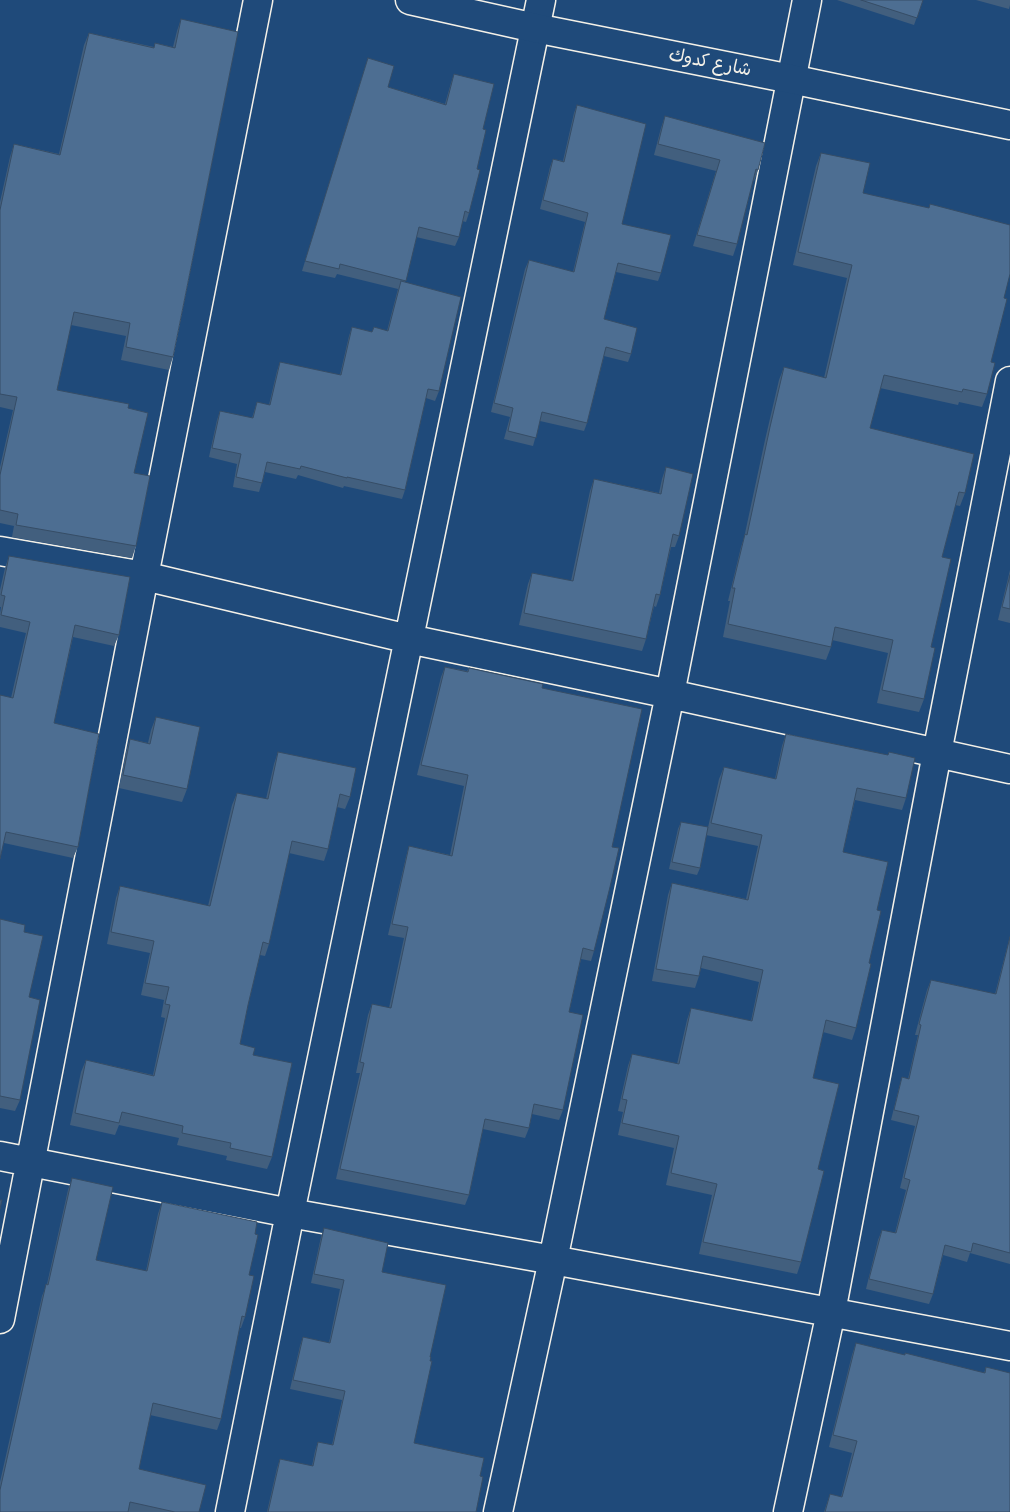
<!DOCTYPE html>
<html>
<head>
<meta charset="utf-8">
<style>
	body { margin:0 }
	canvas { display:block; background:#1f4a7a }
</style>
</head>
<body>
<canvas width="1010" height="1512"></canvas>
<script>
const ctx = document.querySelector('canvas').getContext('2d');
ctx.lineJoin = 'round';
const toPath = rows => new Path2D(rows.map(r => 'M' + r).join(''));
function trace(path, color, width, dash) { ctx.strokeStyle = color; ctx.lineWidth = width; ctx.lineCap = dash ? 'butt' : 'round'; ctx.setLineDash(dash || []); ctx.stroke(path); }
function paint(path, color) { ctx.fillStyle = color; ctx.fill(path, 'evenodd'); }
function drawText(font, color, halo, rows, align = 'center') {
  ctx.font = font + ' "Patrick Hand","Playpen Sans Arabic",sans-serif'; ctx.lineWidth = 5; ctx.setLineDash([]); ctx.textBaseline = 'middle'; ctx.strokeStyle = halo; ctx.fillStyle = color; for (const [text, x, y, turn = 0] of rows) {
    ctx.save(); ctx.translate(x, y); ctx.rotate((+turn || 0) * Math.PI / 180); ctx.textAlign = isNaN(turn) ? turn : align; if (halo) ctx.strokeText(text, 0, 0); ctx.fillText(text, 0, 0); ctx.restore();
  }
}
const street = toPath([
	[0,551,144,576,409,639,670,694,1010,769],
	[0,1156,290,1213,553,1260,1010,1346],
	[0,1319,144,576,258,0],
	[230,1512,290,1213,541,0],
	[498,1512,553,1260,670,694,807,0],
	[788,1512,831,1312,937,753,1010,381]
]);
const secondary = toPath([
	[410,0,535,28,791,79,1010,125]
]);
const wall = toPath([
	[837,0,923,0,914,25],
	[976,0,1010,0,1010,5,1009,9],
	[181,19,173,357,169,370,121,360,126,336,71,325,57,390,128,408,134,473,136,546,132,558,12,537,14,526,0,523,0,467,13,410,0,407,0,202,10,157,14,144,59,154,84,45,89,33,154,47,155,43,173,47,177,31],
	[368,58,388,87,445,104,451,83,454,74,483,129,477,169,469,213,466,222,462,221,459,237,455,246,416,237,405,282,439,391,435,401,426,398,405,490,402,499,344,486,343,488,298,475,296,479,265,472,259,492,233,487,237,464,209,457,217,420,220,411,252,418,257,402,269,405,277,371,280,362,340,375,349,336,352,327,372,332,374,327,387,331,398,289,337,274,335,278,302,271],
	[577,105,622,224,661,273,658,281,616,272,604,319,631,354,628,362,604,356,587,423,584,431,540,421,533,446,504,439,510,417,491,412,525,269,529,260,573,272,585,222,540,209,550,167,553,159,563,161,574,113],
	[665,116,758,170,754,181,753,180,737,244,733,256,693,246,716,171,654,155,661,128],
	[821,153,863,193,1004,298,991,362,987,394,982,407,959,402,958,405,880,388,870,428,965,493,960,506,955,505,942,557,931,647,924,699,919,712,877,703,888,653,832,640,831,647,826,660,723,637,730,601,728,601,741,547,744,538,765,440,779,380,784,367,824,378,847,278,793,265,816,166],
	[666,467,679,536,675,547,671,547,660,595,656,607,654,606,646,639,642,651,519,625,528,584,532,573,571,581,590,491,594,479,659,493,662,479],
	[9,556,119,635,114,646,73,637,54,723,78,847,73,858,4,843,11,698,26,633,0,627,0,613,1,607,0,607,0,590,5,568],
	[1010,570,1010,623,998,620],
	[445,667,467,671,469,668,542,688,612,847,594,951,591,961,581,959,569,1012,563,1110,559,1120,532,1114,529,1128,525,1138,483,1129,469,1195,465,1205,336,1179,360,1073,356,1073,368,1015,372,1004,389,1008,404,938,388,935,406,857,409,846,450,855,464,786,417,775,441,677],
	[156,717,187,789,182,802,119,788,126,752,130,739,148,743,151,730],
	[786,734,906,798,902,810,855,800,843,852,877,910,869,963,856,1028,852,1040,823,1032,813,1078,818,1169,801,1262,797,1274,699,1254,712,1195,666,1185,674,1148,618,1135,623,1112,618,1111,628,1066,632,1054,677,1064,687,1020,691,1008,751,1021,759,982,701,968,699,976,695,988,652,981,668,895,672,883,746,899,758,846,706,835,700,868,697,875,669,869,678,829,681,822,707,832,719,779,724,767,775,779,782,746],
	[278,752,350,797,345,809,337,807,328,849,324,861,289,853,269,944,265,956,260,955,248,1005,240,1044,253,1055,272,1157,267,1169,226,1160,227,1156,177,1145,179,1138,119,1125,115,1135,70,1125,81,1072,86,1060,153,1075,165,1018,161,1017,164,1000,141,995,150,953,107,944,116,898,120,886,208,906,232,805,237,793,266,799,274,764],
	[0,919,24,932,29,997,20,1100,15,1111,0,1108],
	[1010,936,1010,1264,970,1253,967,1262,943,1255,933,1294,929,1304,866,1289,878,1240,882,1230,895,1233,906,1190,900,1188,915,1126,891,1120,899,1088,902,1077,908,1079,918,1035,915,1035,927,990,931,980,995,994],
	[72,1178,96,1260,146,1271,158,1214,162,1202,255,1234,249,1275,245,1317,241,1328,239,1328,221,1419,217,1430,150,1415,139,1469,199,1512,0,1512,0,1482,42,1296,47,1284,68,1190],
	[324,1228,382,1272,430,1357,414,1443,480,1476,476,1512,267,1512,277,1468,280,1459,312,1466,315,1451,318,1442,332,1445,342,1400,290,1389,300,1346,303,1337,329,1343,340,1289,311,1283,321,1237],
	[856,1343,904,1355,984,1373,986,1367,1010,1512,824,1512,830,1494,841,1497,852,1453,829,1447,852,1355]
]);
const building = toPath([
	[861,0,923,0,917,18,861,0],
	[181,19,238,32,173,357,126,347,130,323,74,312,57,390,129,404,128,408,148,413,134,473,150,476,136,546,16,525,18,514,0,510,0,475,17,397,0,394,0,210,14,144,60,155,89,33,154,48,155,43,175,48,181,19],
	[368,58,394,66,388,87,446,105,454,74,494,84,483,129,486,130,477,169,480,170,469,213,465,211,459,237,419,227,406,281,340,264,339,269,305,261,368,58],
	[577,105,646,124,622,224,671,235,661,273,618,263,604,319,637,328,631,354,606,347,587,423,542,412,536,438,508,431,513,408,494,403,529,260,574,272,588,213,543,200,553,159,564,162,577,105],
	[665,116,765,143,758,170,756,169,737,244,697,235,720,160,658,144,665,116],
	[821,153,870,163,863,193,929,208,930,204,1010,225,1010,274,1004,298,1007,299,991,362,995,363,987,394,963,389,962,392,884,375,870,428,974,454,965,493,959,492,942,557,951,559,931,647,935,648,924,699,882,690,893,640,835,627,831,647,728,624,735,588,732,588,745,534,747,535,770,427,784,367,826,378,852,265,798,252,821,153],
	[401,281,461,297,439,391,428,389,405,490,347,477,347,478,301,466,300,469,267,462,262,483,236,477,241,454,212,448,220,411,253,418,257,402,270,405,280,362,341,375,352,327,372,332,374,327,388,331,401,281],
	[666,467,693,474,679,536,673,534,660,595,656,594,646,639,524,613,532,573,573,581,594,479,661,494,666,467],
	[9,556,130,577,119,635,75,625,54,723,99,734,78,847,6,832,0,859,0,695,13,698,30,622,1,615,5,596,1,595,9,556],
	[1010,575,1010,609,1002,607,1010,575],
	[445,667,468,672,469,668,543,684,542,688,642,709,612,847,619,848,610,887,594,951,583,948,569,1012,583,1015,563,1110,534,1104,529,1128,485,1119,469,1195,340,1169,364,1063,360,1062,372,1004,391,1008,408,927,392,924,409,846,452,856,468,775,421,765,445,667],
	[156,717,200,727,187,789,123,775,130,739,150,744,156,717],
	[786,734,888,755,889,752,915,758,906,798,857,788,843,852,888,862,877,910,881,911,869,963,871,964,856,1028,826,1020,813,1078,839,1084,818,1169,824,1171,801,1262,703,1242,717,1184,671,1173,679,1136,622,1123,627,1100,622,1099,632,1054,679,1064,691,1008,752,1021,763,970,703,956,699,976,656,969,672,883,748,900,762,835,711,823,724,767,776,779,786,734],
	[278,752,356,768,350,797,340,794,328,849,292,841,269,944,263,942,248,1005,240,1044,255,1048,253,1055,292,1063,272,1157,230,1148,231,1143,182,1133,183,1126,122,1112,119,1123,75,1113,86,1060,154,1076,170,1005,165,1004,169,987,145,983,154,941,111,932,120,886,210,906,237,793,268,799,278,752],
	[681,822,708,827,700,868,672,862,681,822],
	[0,919,25,925,24,932,43,936,29,997,40,1000,20,1100,0,1096,0,919],
	[1010,937,1010,1253,973,1243,971,1252,945,1245,933,1294,869,1279,882,1230,896,1233,910,1180,904,1178,919,1116,894,1110,902,1077,909,1079,921,1025,919,1024,931,980,996,994,1010,937],
	[72,1178,113,1187,96,1260,147,1271,162,1202,257,1222,255,1234,258,1235,249,1275,254,1276,245,1317,242,1316,221,1419,153,1403,139,1469,206,1485,199,1512,175,1512,130,1502,128,1512,0,1512,0,1490,46,1284,48,1285,72,1178],
	[0,1200,2,1200,0,1209,0,1200],
	[324,1228,388,1243,382,1272,446,1285,430,1357,431,1357,430,1361,432,1361,414,1443,484,1458,480,1476,483,1477,476,1512,268,1512,280,1459,313,1466,318,1442,333,1445,345,1391,293,1380,303,1337,330,1343,344,1280,314,1274,324,1228],
	[856,1343,905,1355,905,1353,985,1373,986,1367,1010,1373,1010,1512,825,1512,830,1494,842,1497,857,1441,833,1435,856,1343]
]);
const streetNames = [
	["شارع كدوك",710,63,11]
];
trace(street, '#f4f1e8', 31);
trace(secondary, '#f4f1e8', 31);
trace(street, '#1f4a7a', 28);
trace(secondary, '#1f4a7a', 28);
paint(wall, '#425f7e');
paint(building, '#4d6e92');
trace(building, '#364d66', 1);
drawText('18px', '#f4f1e8', '#1f4a7a', streetNames);
</script>
</body>
</html>
